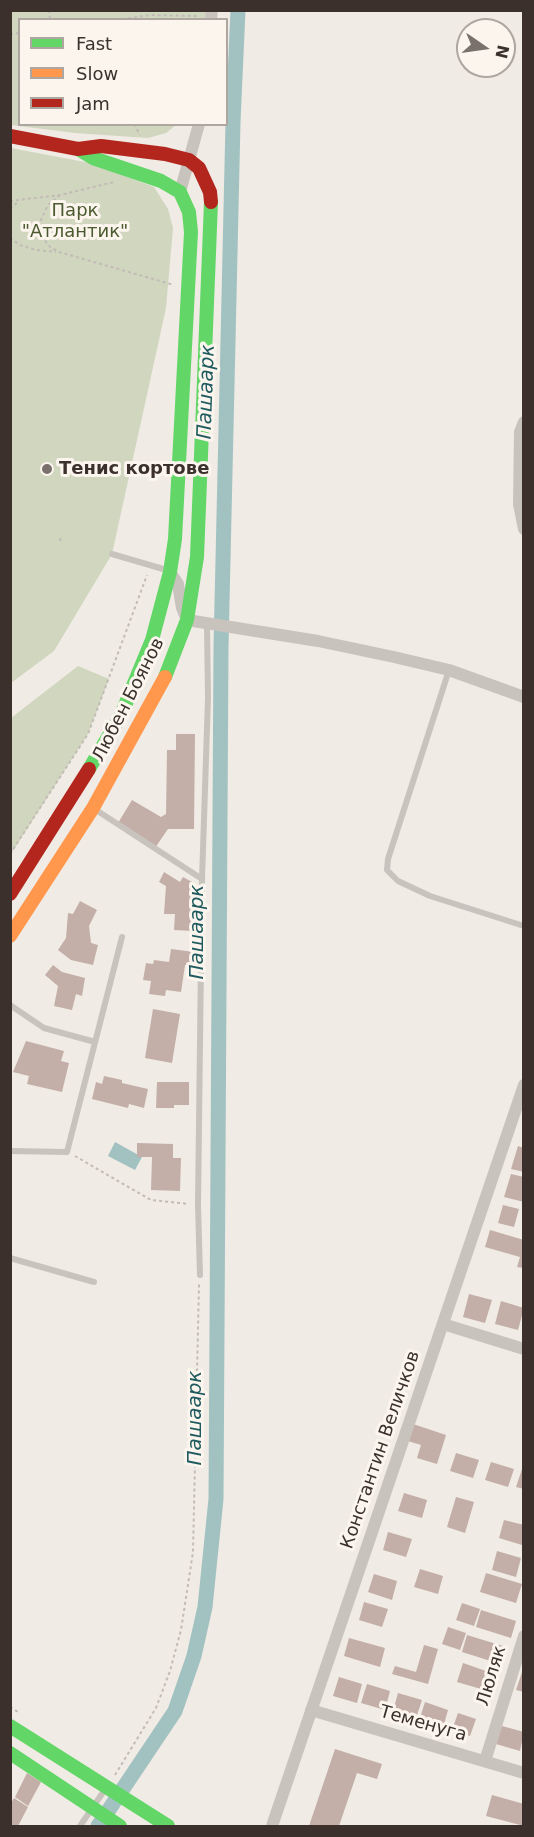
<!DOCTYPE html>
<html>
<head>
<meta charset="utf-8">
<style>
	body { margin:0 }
	#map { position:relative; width:534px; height:1837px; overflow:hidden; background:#f0ebe5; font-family:"DejaVu Sans",sans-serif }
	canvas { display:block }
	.frame { position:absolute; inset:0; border:12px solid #3b302b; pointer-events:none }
	.legend { position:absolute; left:18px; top:18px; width:210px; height:108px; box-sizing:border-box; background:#fbf5ee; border:2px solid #aea6a0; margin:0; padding:8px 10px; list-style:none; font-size:18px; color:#3b302b }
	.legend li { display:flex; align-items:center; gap:12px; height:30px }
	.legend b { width:30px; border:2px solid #aea6a0 }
	.north { position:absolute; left:456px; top:18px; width:60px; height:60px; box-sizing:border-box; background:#fbf5ee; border:2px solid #aea6a0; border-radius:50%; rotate:103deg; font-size:16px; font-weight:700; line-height:24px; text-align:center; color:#3b302b }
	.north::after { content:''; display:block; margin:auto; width:21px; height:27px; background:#7a716c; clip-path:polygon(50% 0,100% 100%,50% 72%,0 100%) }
</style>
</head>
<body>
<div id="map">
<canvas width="534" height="1837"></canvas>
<div class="frame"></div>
<ul class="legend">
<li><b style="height:8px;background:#63d668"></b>Fast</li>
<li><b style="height:8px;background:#ff974d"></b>Slow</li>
<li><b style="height:8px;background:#b3261e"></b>Jam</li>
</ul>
<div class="north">N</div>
</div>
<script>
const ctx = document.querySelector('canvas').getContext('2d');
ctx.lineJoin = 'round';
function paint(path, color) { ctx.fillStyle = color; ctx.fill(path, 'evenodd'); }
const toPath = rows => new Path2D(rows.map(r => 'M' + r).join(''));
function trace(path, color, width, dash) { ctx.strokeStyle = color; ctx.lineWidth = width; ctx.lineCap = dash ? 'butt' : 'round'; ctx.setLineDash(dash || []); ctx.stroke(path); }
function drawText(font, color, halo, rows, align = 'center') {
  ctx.font = font + ' "DejaVu Sans",sans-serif'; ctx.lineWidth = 6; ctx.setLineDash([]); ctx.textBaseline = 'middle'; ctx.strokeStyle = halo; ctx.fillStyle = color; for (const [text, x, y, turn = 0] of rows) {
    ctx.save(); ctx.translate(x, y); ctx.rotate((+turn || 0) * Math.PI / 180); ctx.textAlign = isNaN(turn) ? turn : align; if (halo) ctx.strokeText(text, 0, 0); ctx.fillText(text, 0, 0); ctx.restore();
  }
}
const green = toPath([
	[10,11,212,11,210,20,20,20,20,124,176,125,166,133,148,138,75,133,11,125],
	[11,148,90,163,154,187,168,209,173,228,166,308,112,554,54,651,11,683],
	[78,666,109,679,88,734,11,854,11,718]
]);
const water = toPath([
	[115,1142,142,1157,135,1170,108,1156]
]);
const canal = toPath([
	[98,1826,175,1711,194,1656,205,1607,216,1499,221,647,233,122,238,10]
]);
const building = toPath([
	[176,734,195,734,194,829,168,829,155,848,118,823,132,800,161,817,166,814,167,750,176,750],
	[164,872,180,882,183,877,194,883,193,931,174,930,175,914,164,914,166,886,159,882],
	[80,901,97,910,89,926,91,943,98,945,93,965,71,960,58,950,66,938,68,913,73,914],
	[171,949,194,952,192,966,185,965,181,992,166,990,165,996,149,994,151,981,143,980,146,963,153,964,154,960,169,962],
	[53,965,62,972,85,978,82,996,76,994,72,1010,54,1006,58,986,45,975],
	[153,1009,180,1014,172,1063,145,1058],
	[26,1041,64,1051,61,1061,69,1063,62,1092,27,1084,29,1076,13,1072],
	[104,1076,122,1080,122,1083,148,1089,144,1108,129,1104,128,1108,92,1099,96,1082,102,1084],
	[157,1082,189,1082,189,1105,174,1105,174,1108,156,1108],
	[137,1143,173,1144,173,1158,181,1158,180,1191,151,1190,152,1157,137,1157],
	[518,1146,524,1148,524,1172,511,1169],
	[511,1174,524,1177,524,1202,504,1197],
	[503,1205,519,1209,514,1227,498,1223],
	[490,1230,524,1240,524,1268,517,1267,520,1257,485,1247],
	[469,1294,492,1300,485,1323,463,1317],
	[501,1301,524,1308,518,1330,495,1324],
	[413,1424,446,1435,437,1464,417,1458,421,1445,408,1441],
	[456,1453,479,1460,473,1478,450,1471],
	[491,1462,514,1469,508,1487,485,1480],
	[522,1469,524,1469,524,1489,516,1487],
	[404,1493,427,1500,422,1518,398,1511],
	[456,1497,474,1502,465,1533,447,1527],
	[504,1520,524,1525,522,1545,499,1538],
	[388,1532,412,1539,406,1557,383,1550],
	[497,1551,521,1558,516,1577,492,1570],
	[420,1569,443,1576,438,1594,414,1587],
	[486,1573,522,1584,516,1603,480,1592],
	[374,1574,397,1581,392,1600,368,1592],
	[364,1602,388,1609,382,1627,359,1620],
	[462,1603,480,1609,474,1626,456,1620],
	[481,1610,516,1621,511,1638,476,1627],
	[448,1627,466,1633,460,1650,442,1644],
	[467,1635,503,1646,497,1663,462,1652],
	[349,1638,385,1648,380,1667,344,1656],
	[424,1645,438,1649,428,1684,392,1674,395,1666,416,1672],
	[463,1663,486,1671,481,1689,457,1682],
	[522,1672,524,1672,524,1692,516,1690],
	[339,1677,362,1684,357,1703,333,1696],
	[367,1684,390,1691,385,1710,361,1703],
	[398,1693,422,1700,416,1718,393,1711],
	[425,1702,448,1710,443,1728,419,1721],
	[458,1713,476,1719,470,1736,452,1730],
	[502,1726,524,1732,520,1751,496,1744],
	[335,1749,382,1764,377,1779,357,1773,339,1826,309,1826],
	[27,1773,41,1782,28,1806,15,1797],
	[492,1795,524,1804,524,1826,486,1816],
	[14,1798,28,1807,18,1826,10,1826,10,1805]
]);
const path = toPath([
	[49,10,50,20],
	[116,20,151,15,199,16],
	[10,34,20,33],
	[134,124,140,135],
	[60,195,48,205,41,220,42,237,50,247,59,252,174,285],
	[10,201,60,195,114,182],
	[10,209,19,201],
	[10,238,20,245,36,250,56,252],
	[60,541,61,536],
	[10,854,88,734,147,575],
	[75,1156,151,1200,189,1204],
	[10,1707,18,1712],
	[115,1775,156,1708,170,1671,181,1630,193,1552,199,1284]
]);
const lane = toPath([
	[112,554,170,571],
	[449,670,388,859,387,870,398,881,430,896,524,926],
	[93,808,202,879],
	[10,1005,44,1028,95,1042],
	[10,1151,67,1152,122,937],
	[10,1258,94,1282],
	[200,1275,198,1205,202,879,208,698,207,624],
	[80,1826,106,1788]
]);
const street = toPath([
	[211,20,212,10],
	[180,192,199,124],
	[524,422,520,432,519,504,524,529],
	[170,572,178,584,182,608,187,620,318,641,394,657,449,670,524,697],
	[443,1324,524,1349],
	[311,1710,524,1773],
	[485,1761,524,1636],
	[272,1826,524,1085]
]);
const fast = toPath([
	[78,149,93,158,161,181,180,192,189,212,191,232,175,539,170,572,152,640,121,715,89,769],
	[165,677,187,620,197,557,211,202],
	[10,1726,168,1826],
	[10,1753,120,1826]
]);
const slow = toPath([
	[10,936,93,808,165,677]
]);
const jam = toPath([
	[10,136,78,149,101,146,165,154,189,160,199,168,210,192,211,202],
	[10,894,89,769]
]);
const markers = [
	[47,469,6,"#7a716c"]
];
const parkNames = [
	["Парк",75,211],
	["\"Атлантик\"",75,232]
];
const poiNames = [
	["Тенис кортове",59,469]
];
const streetNames = [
	["Любен Боянов",129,700,-63],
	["Константин Величков",381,1450,-71],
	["Люляк",492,1676,-73],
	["Теменуга",423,1724,16]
];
const waterNames = [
	["Пашаарк",207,392,-88],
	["Пашаарк",198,932,-90],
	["Пашаарк",196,1418,-90]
];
paint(green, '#d1d6bf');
paint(water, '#a1c2c1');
trace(canal, '#a1c2c1', 15);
paint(building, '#c3afa7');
trace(path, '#c2bbb6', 2, [3, 3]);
trace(lane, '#c9c3be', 6);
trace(street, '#c9c3be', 12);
trace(fast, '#63d668', 14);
trace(slow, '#ff974d', 14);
trace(jam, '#b3261e', 14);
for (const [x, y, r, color] of markers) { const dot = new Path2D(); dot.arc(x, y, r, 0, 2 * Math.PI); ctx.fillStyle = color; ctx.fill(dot); trace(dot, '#fbf5ee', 2); }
drawText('18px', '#4a5a2e', '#fbf5ee', parkNames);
drawText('bold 18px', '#3b302b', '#fbf5ee', poiNames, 'left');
drawText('18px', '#3b302b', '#fbf5ee', streetNames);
drawText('italic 20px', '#1f5a5e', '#fbf5ee', waterNames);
</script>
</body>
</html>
